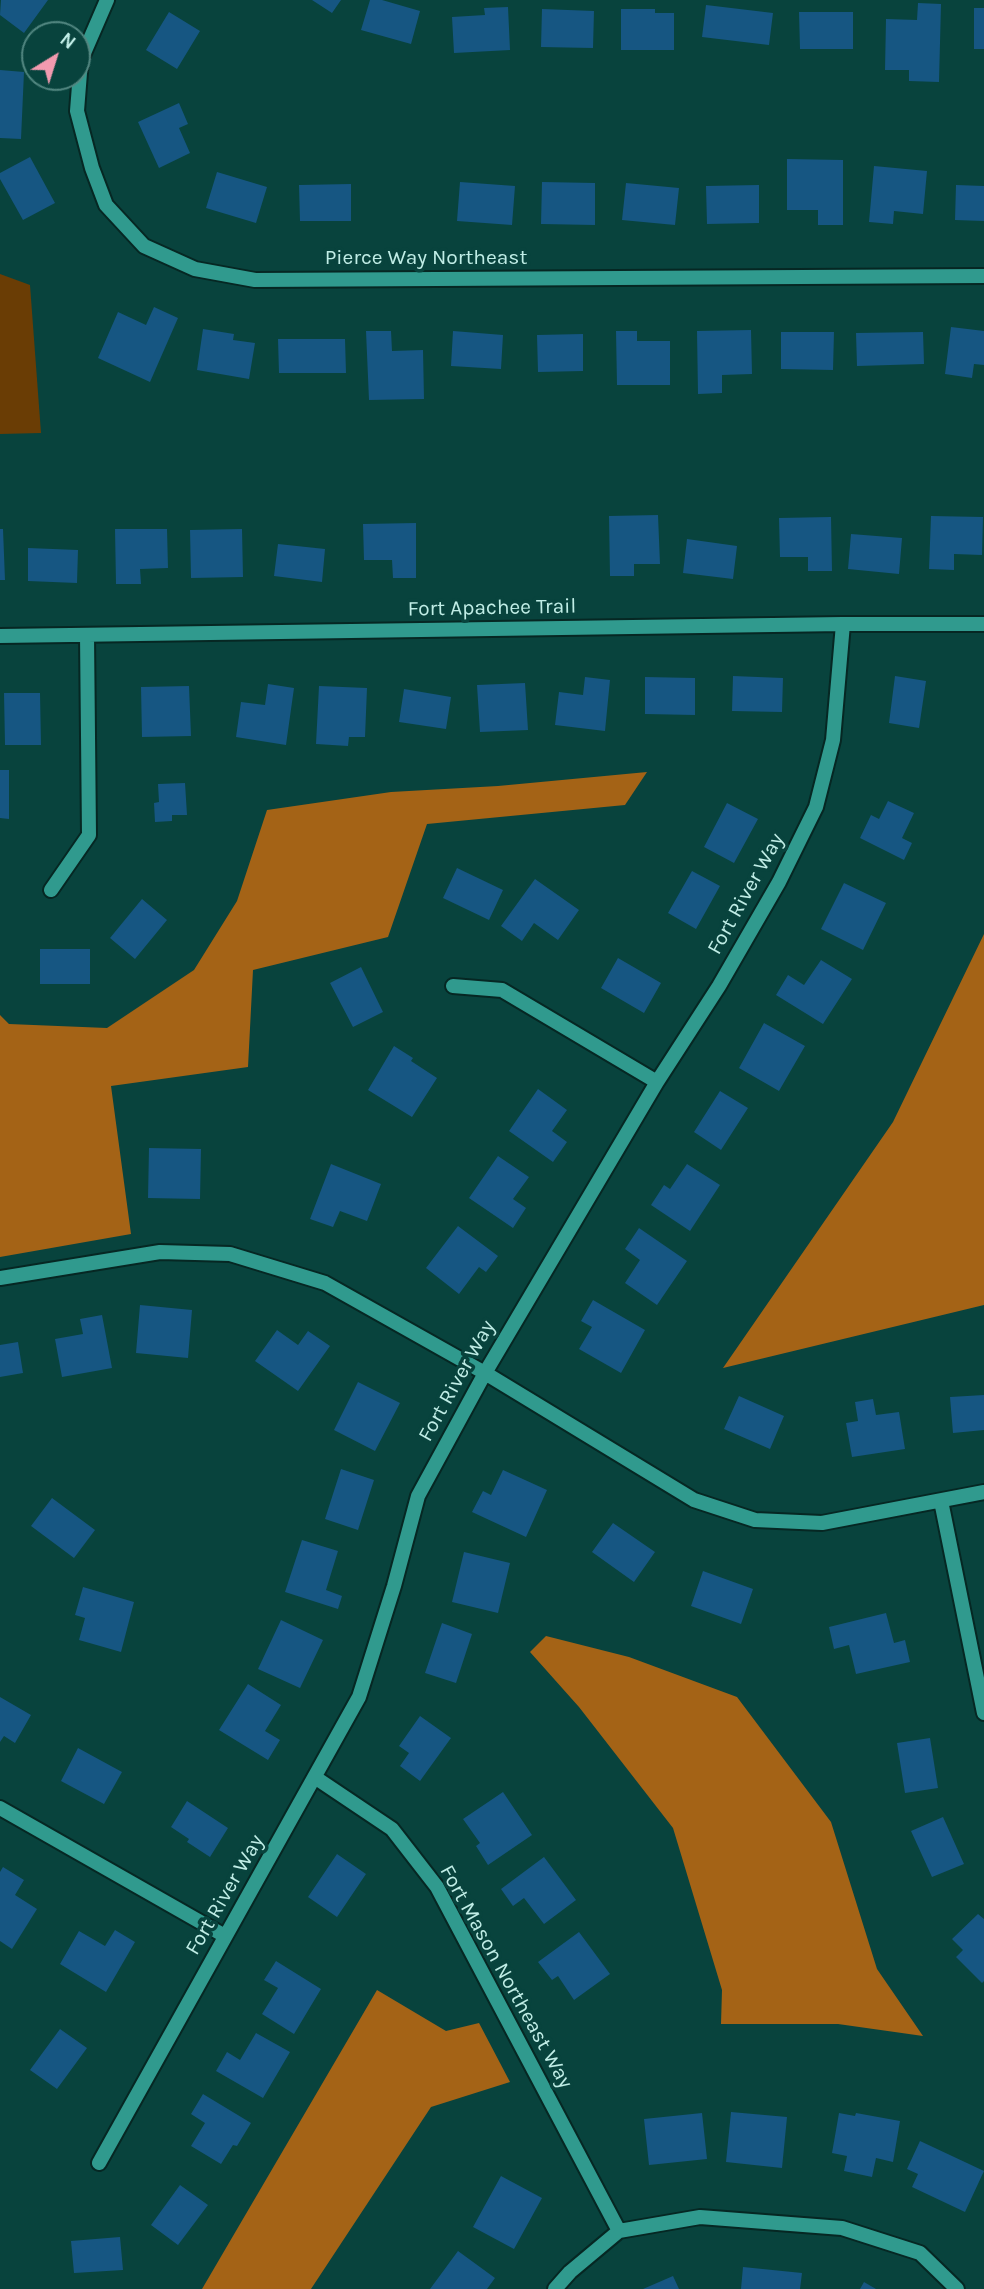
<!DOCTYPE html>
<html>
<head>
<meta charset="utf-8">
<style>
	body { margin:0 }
	#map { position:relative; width:984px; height:2289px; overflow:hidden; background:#08433d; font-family:Karla,sans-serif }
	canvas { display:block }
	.north { position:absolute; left:21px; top:21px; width:70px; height:70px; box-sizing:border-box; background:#08433d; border:2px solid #528781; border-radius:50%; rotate:38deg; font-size:19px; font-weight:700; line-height:28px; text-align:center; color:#c0ede6 }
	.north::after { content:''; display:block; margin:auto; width:24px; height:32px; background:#f29aaf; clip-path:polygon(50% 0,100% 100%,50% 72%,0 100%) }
</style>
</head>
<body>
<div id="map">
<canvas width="984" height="2289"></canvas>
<div class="north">N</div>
</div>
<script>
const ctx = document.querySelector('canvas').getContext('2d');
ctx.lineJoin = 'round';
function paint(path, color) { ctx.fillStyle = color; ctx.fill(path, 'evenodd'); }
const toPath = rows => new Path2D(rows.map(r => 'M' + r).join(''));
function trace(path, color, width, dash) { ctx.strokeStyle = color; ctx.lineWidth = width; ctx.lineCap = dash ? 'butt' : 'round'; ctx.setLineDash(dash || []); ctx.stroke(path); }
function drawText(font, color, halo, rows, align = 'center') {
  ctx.font = font + ' Karla,sans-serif'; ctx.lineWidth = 7; ctx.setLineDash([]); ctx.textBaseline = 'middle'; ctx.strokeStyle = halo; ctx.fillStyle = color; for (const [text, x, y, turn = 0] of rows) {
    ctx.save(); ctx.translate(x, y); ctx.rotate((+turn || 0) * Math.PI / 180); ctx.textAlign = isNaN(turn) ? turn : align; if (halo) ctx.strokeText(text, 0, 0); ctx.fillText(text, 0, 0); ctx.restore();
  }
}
const green = toPath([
	[0,274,30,285,41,433,0,434]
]);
const forest = toPath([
	[647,772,625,805,427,824,388,937,253,970,248,1067,111,1086,131,1234,0,1257,0,1015,9,1024,107,1028,194,970,237,901,267,810,391,792,498,786],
	[984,934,984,1305,723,1368,893,1122],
	[546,1636,629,1657,737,1697,831,1822,877,1969,923,2036,838,2024,721,2024,722,1990,673,1828,579,1707,530,1652],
	[377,1990,446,2031,479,2023,510,2082,431,2107,311,2289,202,2289]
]);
const building = toPath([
	[1,0,48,0,24,33,0,15],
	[312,0,341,0,332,13],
	[370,0,382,0,420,11,411,44,361,30],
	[918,3,941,4,939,82,909,81,909,70,885,70,886,19,917,20],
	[706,5,773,13,769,45,702,37],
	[508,7,510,50,454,53,452,17,485,15,484,8],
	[974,8,984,8,984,49,974,49],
	[542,9,594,11,593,48,541,47],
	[621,9,655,9,655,13,674,13,674,50,621,50],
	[169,12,200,31,177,69,146,50],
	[799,12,853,12,853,49,800,49],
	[0,70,24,72,21,139,0,138],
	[179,103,188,124,179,128,190,153,159,168,138,122],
	[30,157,55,203,23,220,0,179,0,173],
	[787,159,843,160,843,225,818,225,818,210,787,210],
	[874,166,927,171,923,214,894,211,893,224,869,222],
	[217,172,267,187,256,223,206,208],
	[460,182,515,186,512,225,457,221],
	[542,182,595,183,595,225,541,224],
	[626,183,679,188,675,225,622,220],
	[351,184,351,221,300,221,299,185],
	[759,185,759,223,707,224,706,186],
	[956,185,984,186,984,221,955,220],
	[154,307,178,318,150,382,98,358,118,312,146,325],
	[951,327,984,331,984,365,974,364,972,378,945,374],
	[203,329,234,334,233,340,255,343,249,379,197,370],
	[751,330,752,374,722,375,722,393,698,394,697,331],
	[366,331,391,331,392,351,423,350,424,399,369,400],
	[453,331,503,335,501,369,451,366],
	[616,331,637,331,637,341,670,341,670,385,617,385],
	[781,332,834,332,833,370,781,369],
	[923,332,924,364,857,366,856,333],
	[583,334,583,371,538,372,537,335],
	[278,339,345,339,346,373,279,373],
	[658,515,660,564,634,564,634,576,610,576,609,516],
	[931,516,983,517,982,555,954,554,954,570,929,569],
	[831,517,832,571,808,571,808,557,780,557,779,518],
	[416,523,416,578,393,578,392,560,364,560,363,524],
	[0,529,3,529,5,580,0,580],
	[115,529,167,529,168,568,140,569,141,584,116,584],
	[242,529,243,577,191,578,190,530],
	[851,534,902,538,899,574,848,569],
	[687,539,737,546,733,579,683,573],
	[278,544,325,549,322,582,274,576],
	[28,548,78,550,77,583,28,581],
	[733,676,783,678,782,712,732,711],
	[895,676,926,681,919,728,889,723],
	[585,677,610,680,605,731,555,725,559,692,583,695],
	[645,677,695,678,695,715,645,714],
	[525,683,528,730,480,732,477,685],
	[268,684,294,688,286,745,236,737,241,702,265,705],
	[189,686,191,736,142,737,141,687],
	[319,686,367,688,365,737,349,737,348,746,316,744],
	[404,689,451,697,446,729,399,722],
	[4,693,40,693,41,745,5,745],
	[0,770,9,770,9,819,0,818],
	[185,783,187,815,172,815,172,821,155,822,154,803,159,802,158,784],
	[888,801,914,813,902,838,912,843,904,860,860,838,871,815,879,819],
	[727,803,758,819,734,863,704,847],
	[457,868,503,890,489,920,443,898],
	[692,871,720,886,696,929,668,913],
	[535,879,579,910,558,940,534,923,522,941,501,926],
	[844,883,886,903,863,950,821,929],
	[142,899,167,920,135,959,110,938],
	[40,949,90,949,90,984,40,984],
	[618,958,661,983,644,1013,601,988],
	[821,960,852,979,823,1024,776,995,788,975,804,985],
	[361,967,383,1012,353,1027,330,983],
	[764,1023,805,1046,779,1091,739,1068],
	[394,1046,413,1058,411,1061,437,1078,412,1117,368,1090],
	[538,1089,567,1110,552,1131,567,1142,553,1162,509,1131],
	[720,1091,748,1108,721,1150,694,1132],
	[149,1148,201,1149,200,1199,148,1198],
	[498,1156,529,1177,513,1199,526,1208,513,1228,469,1198],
	[331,1164,381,1184,367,1221,340,1211,333,1227,310,1219],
	[687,1164,720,1185,690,1231,651,1205,664,1185,670,1189],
	[458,1226,498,1256,486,1272,479,1267,459,1294,426,1268],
	[639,1228,687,1261,657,1305,625,1283,640,1260,625,1249],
	[593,1300,645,1330,621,1373,579,1349,592,1327,581,1321],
	[140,1305,192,1310,188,1358,136,1353],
	[102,1315,112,1368,62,1377,55,1339,83,1334,80,1319],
	[277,1330,298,1345,308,1331,330,1346,298,1391,255,1361],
	[18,1342,23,1373,0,1377,0,1345],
	[358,1382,400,1403,375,1451,334,1430],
	[984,1395,984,1430,953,1433,950,1397],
	[739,1396,784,1416,770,1449,724,1429],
	[873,1399,876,1415,899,1412,905,1449,852,1457,846,1423,858,1421,855,1402],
	[341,1469,374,1480,358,1530,325,1519],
	[503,1470,547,1490,526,1537,472,1512,483,1491,491,1495],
	[52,1498,95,1530,74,1558,31,1526],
	[613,1523,655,1552,634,1582,592,1552],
	[302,1540,338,1551,326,1590,342,1596,338,1609,285,1592],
	[464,1552,510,1563,498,1613,452,1602],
	[703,1571,753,1589,741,1624,691,1606],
	[83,1587,134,1602,121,1652,79,1640,85,1618,75,1615],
	[886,1613,894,1643,905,1640,910,1662,856,1674,849,1645,834,1649,829,1627],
	[281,1620,323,1640,300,1688,258,1669],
	[442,1623,472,1634,456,1683,425,1673],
	[248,1684,281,1705,265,1731,280,1740,268,1760,219,1730],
	[0,1697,31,1715,15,1743,4,1736,0,1742],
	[420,1716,451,1738,420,1781,400,1766,409,1753,399,1746],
	[930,1738,938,1788,905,1793,897,1743],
	[78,1748,122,1772,104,1804,61,1781],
	[503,1792,532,1835,488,1865,476,1846,480,1843,463,1819],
	[187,1801,228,1828,210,1857,187,1842,189,1839,171,1827],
	[943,1817,964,1864,932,1877,911,1831],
	[337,1854,366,1874,337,1917,308,1897],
	[544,1857,576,1900,544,1924,524,1898,513,1906,501,1889],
	[3,1867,24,1880,15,1895,37,1909,12,1949,0,1941,0,1872],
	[978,1914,984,1919,984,1981,982,1983,956,1957,963,1950,952,1939],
	[115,1930,135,1942,106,1992,60,1964,79,1931,105,1946],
	[579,1932,610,1974,574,2000,558,1976,552,1980,538,1962],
	[276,1961,321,1989,294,2034,262,2014,278,1988,264,1980],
	[60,2029,87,2048,57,2089,30,2070],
	[256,2033,290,2052,263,2098,216,2071,227,2052,240,2060],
	[203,2094,251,2123,237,2146,233,2145,221,2164,191,2146,205,2123,191,2114],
	[731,2112,787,2117,782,2168,726,2162],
	[702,2113,707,2159,649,2165,644,2119],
	[839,2113,855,2116,856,2113,900,2121,893,2162,876,2158,872,2177,844,2171,847,2156,832,2153],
	[920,2141,984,2171,965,2212,912,2187,918,2174,907,2169],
	[501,2176,542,2198,514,2249,473,2227],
	[180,2185,208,2205,178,2245,151,2225],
	[120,2237,123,2270,74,2273,71,2241],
	[458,2251,495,2278,487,2289,430,2289],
	[743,2267,802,2273,800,2289,741,2289],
	[673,2276,679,2289,643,2289],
	[864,2282,876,2289,860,2289]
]);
const street = toPath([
	[107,0,81,60,77,111,92,168,106,205,144,246,195,269,255,280,984,276],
	[0,636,843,624,984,624],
	[51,890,89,835,87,635],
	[453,986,502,990,657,1082],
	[0,1278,160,1252,230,1254,325,1283,485,1373,694,1500,755,1520,822,1523,984,1492],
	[941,1501,984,1713],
	[316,1778,392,1829,437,1887,619,2231],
	[0,1808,225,1936],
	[99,2163,359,1697,394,1586,418,1496,485,1373,657,1082,719,986,779,882,816,807,833,740,843,624],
	[555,2289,570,2272,619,2231,700,2217,842,2228,920,2253,957,2289]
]);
const streetNames = [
	["Pierce Way Northeast",426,258],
	["Fort Apachee Trail",492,608,-1],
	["Fort River Way",746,894,-61],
	["Fort River Way",457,1381,-61],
	["Fort River Way",225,1895,-60],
	["Fort Mason Northeast Way",506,1977,61]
];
paint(green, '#6a3d05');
paint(forest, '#a46316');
paint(building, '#165682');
trace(street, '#062723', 18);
trace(street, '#309a8e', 14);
drawText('21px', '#c0ede6', '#08433d', streetNames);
</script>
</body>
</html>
